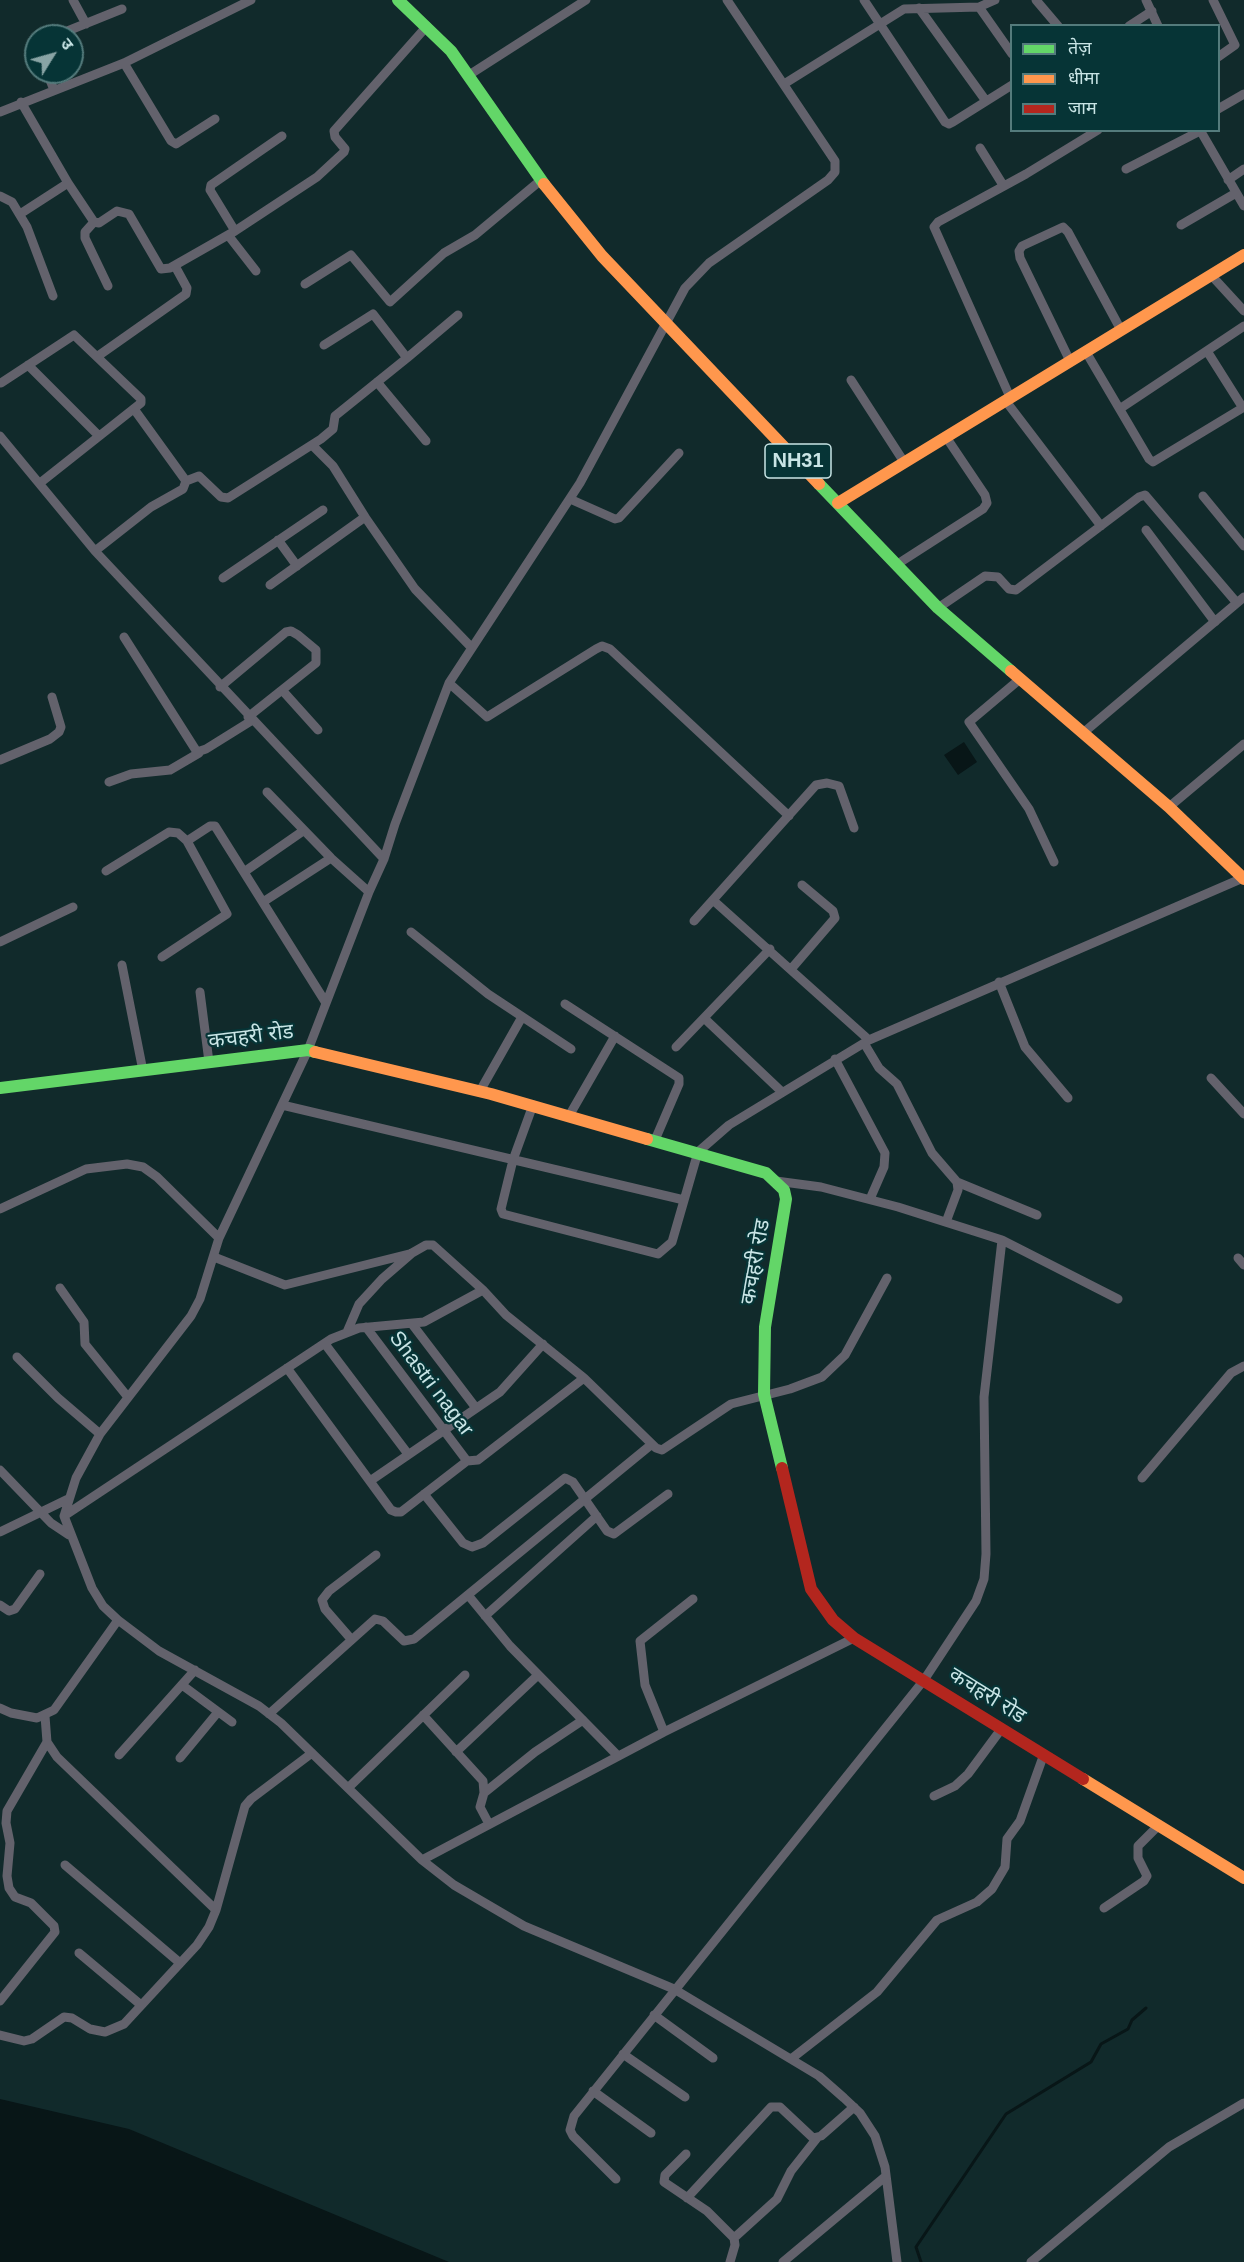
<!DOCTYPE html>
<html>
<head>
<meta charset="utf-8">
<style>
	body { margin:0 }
	#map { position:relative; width:1244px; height:2262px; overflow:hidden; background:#112a2b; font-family:Helvetica,"Noto Sans Devanagari",sans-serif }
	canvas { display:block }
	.legend { position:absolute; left:1010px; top:24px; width:210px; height:108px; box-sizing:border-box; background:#063436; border:2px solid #547b7c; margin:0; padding:8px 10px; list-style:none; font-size:18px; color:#c9e5e6 }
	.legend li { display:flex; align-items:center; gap:12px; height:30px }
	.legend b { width:30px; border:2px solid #547b7c }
	.north { position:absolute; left:24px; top:24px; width:60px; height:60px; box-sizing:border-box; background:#063436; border:2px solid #547b7c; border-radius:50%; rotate:53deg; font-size:16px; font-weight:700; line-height:24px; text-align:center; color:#c9e5e6 }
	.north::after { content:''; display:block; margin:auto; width:21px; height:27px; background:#89a4a5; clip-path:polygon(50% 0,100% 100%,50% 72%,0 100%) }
</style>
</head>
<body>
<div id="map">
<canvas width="1244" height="2262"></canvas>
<ul class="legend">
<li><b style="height:8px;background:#63d668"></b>तेज़</li>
<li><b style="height:8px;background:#ff974d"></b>धीमा</li>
<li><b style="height:8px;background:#b3261e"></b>जाम</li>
</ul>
<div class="north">उ</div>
</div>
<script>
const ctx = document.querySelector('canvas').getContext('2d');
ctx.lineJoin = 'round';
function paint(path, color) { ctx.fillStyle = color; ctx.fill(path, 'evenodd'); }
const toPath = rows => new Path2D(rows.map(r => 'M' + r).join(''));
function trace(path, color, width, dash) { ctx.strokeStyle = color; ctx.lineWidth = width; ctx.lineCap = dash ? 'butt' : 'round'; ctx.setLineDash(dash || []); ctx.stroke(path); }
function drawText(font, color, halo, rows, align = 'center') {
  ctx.font = font + ' Helvetica,"Noto Sans Devanagari",sans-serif'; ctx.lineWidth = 4.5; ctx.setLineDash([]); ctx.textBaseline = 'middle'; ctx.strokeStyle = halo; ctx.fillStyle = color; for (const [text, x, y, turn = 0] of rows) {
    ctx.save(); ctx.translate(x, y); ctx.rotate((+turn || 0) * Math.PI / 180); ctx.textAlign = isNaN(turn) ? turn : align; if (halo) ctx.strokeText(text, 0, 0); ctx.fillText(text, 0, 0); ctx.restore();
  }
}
const water = toPath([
	[964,742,977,762,958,775,944,755],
	[0,2099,129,2129,449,2262,0,2262]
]);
const stream = toPath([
	[921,2262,916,2247,1006,2114,1091,2062,1101,2044,1128,2029,1132,2020,1146,2008]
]);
const street = toPath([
	[73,0,86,24],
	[727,0,835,161,835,172,828,180,709,263,685,288,580,483,449,683,395,824,384,859,369,892,308,1050,219,1238,200,1299,191,1316,100,1434,76,1478,64,1516,92,1588,103,1606,118,1620,159,1651,259,1706,281,1723,422,1860,454,1885,524,1926,674,1989,819,2076,844,2098,860,2113,875,2136,885,2167,897,2262],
	[864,0,945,122,949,124,953,122,1012,85],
	[1036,0,1058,26],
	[1146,0,1158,26],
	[1213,0,1235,45,1218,57],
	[979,7,1012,54],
	[919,8,986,101],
	[1129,26,1152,11],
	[55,36,122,9],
	[124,63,171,141,176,144,215,119],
	[47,72,54,90],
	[469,75,586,0],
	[784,84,904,9,979,7,995,0],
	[21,102,68,183,94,222,99,223,117,211,129,214,161,269,170,268,235,231,210,190,211,185,282,136],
	[1218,109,1244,94],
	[0,112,124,63,251,0],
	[1200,130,1244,206],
	[980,148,1003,185],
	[1126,169,1200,131],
	[1228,180,1244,169],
	[0,196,12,202,27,227,53,296],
	[20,214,68,183],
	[94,222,85,232,85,238,108,286],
	[1181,225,1236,193],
	[235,231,317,177,344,152,345,149,335,137,334,131,427,26],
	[228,235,256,271],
	[1211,275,1244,311],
	[305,284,351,255,390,302,444,253,475,235,541,180],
	[1207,351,1243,408],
	[1086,352,1149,459,1153,462,1244,407],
	[98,356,186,294,187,288,175,266],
	[407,358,458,315],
	[1070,361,1020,258,1019,251,1022,246,1063,227,1068,232,1121,330],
	[28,365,99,436],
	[851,380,904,462],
	[377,382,426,441],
	[1,383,74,335,141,399,141,403,40,483],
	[1010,397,934,227,938,222,1026,174,1098,130],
	[1005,400,1101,526],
	[1121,408,1244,326],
	[134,409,186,481,199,476,221,497,228,498,321,439,333,429,335,416,407,358,373,314,324,345],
	[0,436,95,551,384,859],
	[312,445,333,466,365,517],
	[1203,496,1244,546],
	[570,499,615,519,619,518,679,453],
	[1146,530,1215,622],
	[278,540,297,566],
	[95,551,151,507,183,489,186,481],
	[896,565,983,509,987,503,985,495,946,437],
	[223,578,323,510],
	[270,585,365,517,415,589,471,647],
	[938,608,985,576,998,577,1009,589,1016,590,1139,497,1145,495,1237,603],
	[124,637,197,752,206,749,251,721],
	[1020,679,969,722,1029,809,1054,862],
	[449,683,487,717,596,649,602,646,610,649,789,816],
	[220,687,286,632,291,631,298,635,316,650,316,663,248,717],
	[282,690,318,730],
	[1083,733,1244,597],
	[0,760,50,739,59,732,61,727,52,697],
	[109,782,131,774,170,770,199,753],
	[267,792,331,858,369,892],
	[1169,807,1244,744],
	[187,841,210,826,215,826,326,1003],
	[106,871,169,832,178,833,187,841,227,914,162,957],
	[244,872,303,831],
	[714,901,869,1040],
	[263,902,331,858],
	[694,921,816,785,827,783,839,786,854,828],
	[411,932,488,994,571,1049],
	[0,942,73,907],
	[122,965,143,1071],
	[792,968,835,918,833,911,802,885],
	[999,982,1025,1047,1068,1098],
	[200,992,209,1062],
	[565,1004,679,1078,679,1084,655,1140],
	[704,1018,782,1092],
	[864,1043,879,1068,897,1084,932,1153,957,1182,958,1190,946,1222],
	[676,1047,770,949],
	[835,1059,885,1153,884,1167,870,1199],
	[1211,1078,1244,1114],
	[480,1091,522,1017],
	[282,1105,684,1200],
	[533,1105,513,1160,501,1209,503,1214,658,1254,672,1242,698,1152,729,1125,869,1040,1243,878],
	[569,1116,615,1036],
	[776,1181,821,1187,898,1207,1002,1240,1118,1299],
	[957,1182,1037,1215],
	[0,1209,86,1169,127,1164,143,1167,157,1177,219,1238],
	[214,1257,285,1285,409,1254],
	[1238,1258,1244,1265],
	[60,1288,84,1322,85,1344,127,1396],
	[412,1324,476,1408],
	[366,1327,467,1461,478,1460,584,1378],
	[347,1332,359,1304,382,1279,412,1253,426,1245,433,1245,483,1290,506,1315,584,1378,656,1448,662,1450,731,1404,790,1389,822,1377,845,1355,887,1278],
	[325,1344,408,1454],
	[17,1357,58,1398,100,1434],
	[287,1368,391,1510,396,1512,401,1512,467,1461],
	[0,1470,51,1523,69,1535],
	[1142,1478,1231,1373,1244,1366],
	[370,1481,500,1392,543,1344],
	[424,1494,463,1543,472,1547,483,1543,565,1478,573,1482,607,1531,614,1534,668,1494],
	[64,1516,331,1339,359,1328,424,1322,483,1290],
	[0,1532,68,1499],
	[468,1595,510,1646,618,1756],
	[0,1605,9,1611,15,1609,40,1574],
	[485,1616,597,1516],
	[351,1639,325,1609,322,1600,329,1591,376,1555],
	[182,1685,232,1722],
	[0,1708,11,1713,37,1718,54,1710,118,1620],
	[269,1714,375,1619,383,1621,404,1641,414,1639,652,1444],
	[423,1715,483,1781,484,1793,480,1807,489,1824],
	[45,1716,47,1742,57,1757,216,1910],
	[664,1732,645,1685,640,1641,693,1599],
	[456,1752,538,1675],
	[119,1755,195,1670],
	[180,1758,218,1712],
	[348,1788,465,1675],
	[484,1793,535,1752,583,1720],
	[934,1796,955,1786,968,1774,1002,1728],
	[422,1860,664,1732,854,1638],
	[65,1865,180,1963],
	[1104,1908,1144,1881,1147,1876,1138,1858,1138,1846,1159,1825],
	[79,1953,141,2005],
	[0,2001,55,1932,54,1926,31,1903,15,1897,9,1888,7,1876,10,1843,6,1823,7,1811,47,1742],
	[654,2015,713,2058],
	[0,2035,24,2041,32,2039,64,2017,72,2018,90,2029,105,2032,124,2024,197,1945,209,1927,216,1910,245,1806,251,1799,312,1753],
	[623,2054,685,2097],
	[791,2059,877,1992,937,1920,977,1902,992,1889,1005,1867,1007,1839,1020,1821,1044,1754],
	[593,2091,651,2133],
	[686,2154,665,2175,664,2182,707,2211,734,2238,735,2245,730,2262],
	[616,2179,573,2136,570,2130,574,2116,924,1680,976,1601,984,1579,986,1554,984,1397,1002,1240],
	[687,2198,771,2107,780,2107,813,2138,821,2136,854,2107],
	[734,2238,777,2199,791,2171,817,2138],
	[783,2262,886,2176],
	[1031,2262,1169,2147,1244,2103]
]);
const fast = toPath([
	[398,0,451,51,544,184],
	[819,484,938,608,1011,671],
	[0,1088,308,1050,315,1052],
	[647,1139,766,1173,784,1190,786,1199,765,1327,764,1394,782,1468]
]);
const slow = toPath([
	[544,184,602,256,819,484],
	[838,503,1244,255],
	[1011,671,1169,807,1244,879],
	[315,1052,491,1094,647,1139],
	[1083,1779,1244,1878]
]);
const jam = toPath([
	[782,1468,811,1589,833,1620,854,1638,1083,1779]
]);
const shields = [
	[798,461,66]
];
const shieldNames = [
	["NH31",798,461]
];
const streetNames = [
	["कचहरी रोड",251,1037,-7],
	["कचहरी रोड",756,1262,-80],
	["Shastri nagar",431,1384,53],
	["कचहरी रोड",987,1696,32]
];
paint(water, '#081617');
trace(stream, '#081617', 3);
trace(street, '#63626c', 9);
trace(fast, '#63d668', 12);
trace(slow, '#ff974d', 12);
trace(jam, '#b3261e', 12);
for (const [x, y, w] of shields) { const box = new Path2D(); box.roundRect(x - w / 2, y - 17, w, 34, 4.5); ctx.fillStyle = '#063436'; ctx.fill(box); trace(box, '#c9e5e6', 1.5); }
drawText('bold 20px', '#c9e5e6', null, shieldNames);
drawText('21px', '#c9e5e6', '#063436', streetNames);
</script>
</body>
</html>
